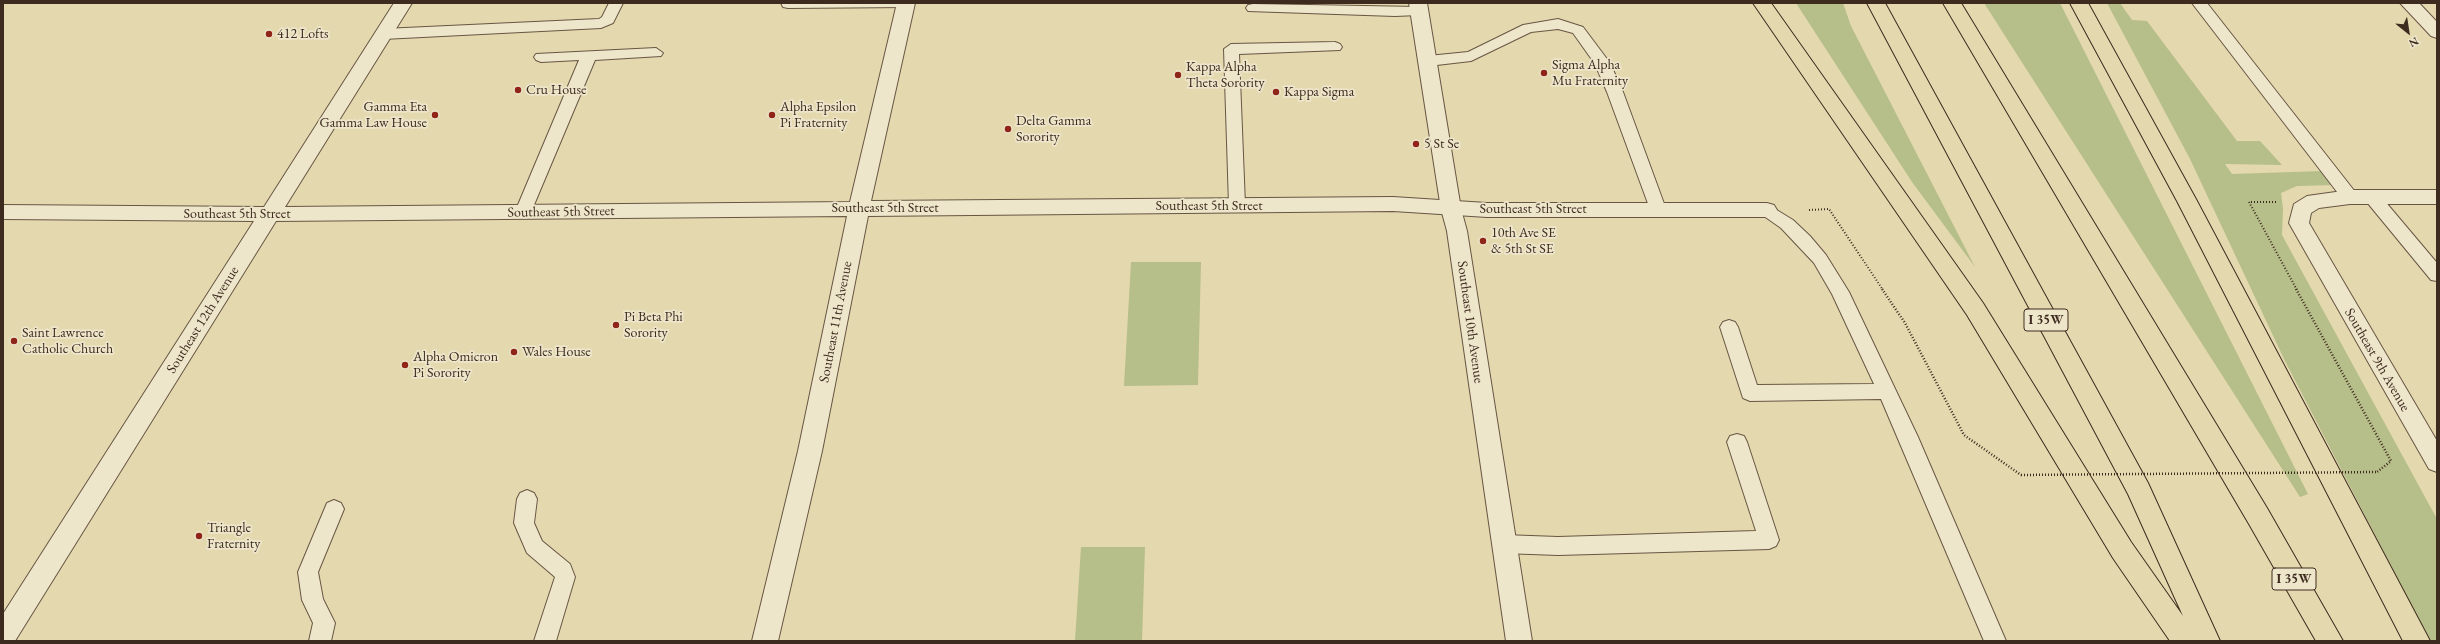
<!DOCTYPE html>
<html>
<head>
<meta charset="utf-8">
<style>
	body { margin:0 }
	#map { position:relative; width:2440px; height:644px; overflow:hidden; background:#e4d8af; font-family:"EB Garamond",serif }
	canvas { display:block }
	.frame { position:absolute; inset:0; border:4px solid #3e2b1f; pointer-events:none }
	.north { position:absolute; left:2388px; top:12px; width:40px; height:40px; -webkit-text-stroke:3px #ede6cb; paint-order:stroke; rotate:150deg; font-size:11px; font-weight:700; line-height:16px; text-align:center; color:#3e2b1f }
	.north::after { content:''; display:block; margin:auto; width:14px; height:18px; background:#3e2b1f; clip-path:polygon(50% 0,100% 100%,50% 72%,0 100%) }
</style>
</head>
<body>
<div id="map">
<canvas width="2440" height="644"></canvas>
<div class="frame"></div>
<div class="north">N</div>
</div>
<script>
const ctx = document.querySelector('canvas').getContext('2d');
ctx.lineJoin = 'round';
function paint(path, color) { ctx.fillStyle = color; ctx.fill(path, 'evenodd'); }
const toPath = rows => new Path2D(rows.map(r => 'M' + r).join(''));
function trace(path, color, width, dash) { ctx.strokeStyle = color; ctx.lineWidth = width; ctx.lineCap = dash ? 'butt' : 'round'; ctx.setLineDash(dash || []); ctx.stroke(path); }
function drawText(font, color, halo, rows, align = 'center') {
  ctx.font = font + ' "EB Garamond",serif'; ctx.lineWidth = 3.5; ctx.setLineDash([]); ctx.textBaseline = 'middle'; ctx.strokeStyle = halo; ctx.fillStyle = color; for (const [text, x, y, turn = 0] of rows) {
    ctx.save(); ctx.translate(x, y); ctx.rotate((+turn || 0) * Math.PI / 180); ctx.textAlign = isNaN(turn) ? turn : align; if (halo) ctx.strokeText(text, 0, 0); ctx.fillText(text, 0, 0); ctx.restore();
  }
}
const green = toPath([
	[1796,3,1843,3,1851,26,1975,267,1912,182],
	[1984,3,2060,3,2308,494,2300,497],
	[2107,3,2120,3,2132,20,2147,21,2237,141,2260,141,2282,165,2225,164,2232,174,2323,171,2334,185,2297,186,2281,193,2283,209,2282,235,2437,519,2437,641,2430,641,2285,361,2190,159],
	[1131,262,1201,262,1198,385,1124,386],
	[1081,547,1145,547,1142,641,1075,641]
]);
const pathFar1 = toPath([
	[2276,202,2249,202,2297,290],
	[1809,210,1829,209,1883,290]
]);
const path = toPath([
	[1882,289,1905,323,1964,435,2021,475],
	[2296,289,2391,461,2377,472]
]);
const service = toPath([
	[609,3,623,3,613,23,601,28,383,39,376,34,383,29,599,19,602,17,609,3],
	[781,3,916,3,909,7,788,8,783,7,781,3],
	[2192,3,2207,3,2356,193,2358,197,2356,201,2350,203,2344,201,2192,3],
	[1253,4,1419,7,1426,11,1419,15,1395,16,1248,11,1246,8,1248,5,1253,4],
	[1558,19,1583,27,1610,63,1623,92,1666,209,1664,213,1658,215,1652,213,1650,209,1607,92,1595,64,1573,33,1558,29,1531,32,1471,61,1428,66,1420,61,1428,56,1468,52,1523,25,1558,19],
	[1335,42,1340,44,1342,47,1340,50,1239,54,1245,205,1243,209,1237,211,1231,209,1229,205,1224,49,1231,44,1335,42],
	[656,48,663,53,661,56,595,60,531,212,529,216,523,218,517,216,515,212,579,60,541,62,536,60,534,57,536,54,656,48],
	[2372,191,2378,193,2437,263,2437,281,2431,280,2366,201,2364,197,2366,193,2372,191],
	[1767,204,1793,220,1810,236,1826,255,1849,292,1918,437,2006,641,1984,641,1881,399,1750,401,1743,398,1720,327,1723,322,1729,320,1735,322,1738,327,1757,385,1874,384,1832,294,1814,263,1781,228,1761,214,1759,210,1761,206,1767,204],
	[1737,434,1744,436,1747,442,1779,540,1776,546,1769,549,1558,555,1503,553,1496,550,1493,544,1496,538,1503,535,1558,537,1756,531,1727,442,1730,436,1737,434],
	[527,490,534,493,537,499,534,523,542,541,570,564,575,577,556,641,534,641,555,577,527,553,514,523,517,499,520,493,527,490],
	[334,500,341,503,344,509,318,572,323,599,335,623,331,641,309,641,313,623,302,600,298,572,327,503,334,500]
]);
const minor = toPath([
	[394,3,412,3,285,207,850,202,897,3,915,3,871,201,1393,197,1487,203,1767,203,1774,205,1777,210,1774,215,1767,217,1487,217,1393,211,868,216,822,451,778,641,752,641,798,451,847,216,276,221,15,641,3,641,3,614,254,221,3,219,3,205,264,207,394,3],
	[2400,3,2419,3,2437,22,2437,38,2431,36,2400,3],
	[2350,190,2437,190,2437,204,2350,204,2319,208,2311,213,2309,223,2437,441,2437,472,2429,469,2289,223,2294,204,2307,196,2350,190]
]);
const tertiary = toPath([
	[1409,3,1427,3,1461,209,1467,231,1532,641,1506,641,1447,231,1441,209,1409,3]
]);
const motorway = toPath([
	[1753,3,1771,3,1983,303,2131,542,2183,616,2128,494,1867,3,1885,3,2148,483,2220,641,2170,641,2113,558,1967,315,1753,3],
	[1943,3,1961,3,2267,508,2343,641,2316,641,2249,524,1943,3],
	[2070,3,2088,3,2197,201,2430,641,2403,641,2177,201,2070,3]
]);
const pathBridge = toPath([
	[2021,475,2377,472]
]);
const markers = [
	[269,34,4,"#8f2418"],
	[1544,73,4,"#8f2418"],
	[1178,75,4,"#8f2418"],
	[518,90,4,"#8f2418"],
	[1276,92,4,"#8f2418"],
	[435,115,4,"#8f2418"],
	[772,115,4,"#8f2418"],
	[1008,129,4,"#8f2418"],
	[1416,144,4,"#8f2418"],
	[1483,241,4,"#8f2418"],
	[616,325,4,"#8f2418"],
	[14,341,4,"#8f2418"],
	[514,352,4,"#8f2418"],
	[405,365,4,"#8f2418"],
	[199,536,4,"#8f2418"]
];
const shields = [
	[2046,320,44],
	[2294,579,44]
];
const shieldNames = [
	["I 35W",2046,320],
	["I 35W",2294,579]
];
const poiNames = [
	["412 Lofts",277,34],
	["Sigma Alpha",1552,65],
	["Mu Fraternity",1552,81],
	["Kappa Alpha",1186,67],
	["Theta Sorority",1186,83],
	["Cru House",526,90],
	["Kappa Sigma",1284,92],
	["Gamma Eta",427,107,"right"],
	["Gamma Law House",427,123,"right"],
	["Alpha Epsilon",780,107],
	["Pi Fraternity",780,123],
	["Delta Gamma",1016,121],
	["Sorority",1016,137],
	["5 St Se",1424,144],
	["10th Ave SE",1491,233],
	["& 5th St SE",1491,249],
	["Pi Beta Phi",624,317],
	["Sorority",624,333],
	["Saint Lawrence",22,333],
	["Catholic Church",22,349],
	["Wales House",522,352],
	["Alpha Omicron",413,357],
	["Pi Sorority",413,373],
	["Triangle",207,528],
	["Fraternity",207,544]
];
const streetNames = [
	["Southeast 5th Street",1209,206],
	["Southeast 5th Street",885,208],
	["Southeast 5th Street",1533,209],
	["Southeast 5th Street",561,212,-1],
	["Southeast 5th Street",237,214],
	["Southeast 12th Avenue",203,320,-58],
	["Southeast 11th Avenue",836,322,-79],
	["Southeast 10th Avenue",1470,322,82],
	["Southeast 9th Avenue",2377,360,60]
];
paint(green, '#b6be89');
trace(service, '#685643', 2);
trace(minor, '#685643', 2);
trace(tertiary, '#685643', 2);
trace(motorway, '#3e2b1f', 2);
trace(pathFar1, '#3e2b1f', 2, [1, 2]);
trace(path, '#3e2b1f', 2.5, [1, 2]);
paint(service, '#ede6cb');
paint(minor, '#ede6cb');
paint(tertiary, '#ede6cb');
paint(motorway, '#e4d8af');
trace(pathBridge, '#3e2b1f', 2.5, [1, 2]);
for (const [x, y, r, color] of markers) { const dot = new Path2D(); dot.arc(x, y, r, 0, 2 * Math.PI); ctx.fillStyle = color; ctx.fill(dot); trace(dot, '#ede6cb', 1.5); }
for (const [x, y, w] of shields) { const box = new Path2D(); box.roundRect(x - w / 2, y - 11, w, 22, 3); ctx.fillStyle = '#ede6cb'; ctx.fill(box); trace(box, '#3e2b1f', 1); }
drawText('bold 13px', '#3e2b1f', null, shieldNames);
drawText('14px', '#3e2b1f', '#ede6cb', poiNames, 'left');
drawText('14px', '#3e2b1f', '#ede6cb', streetNames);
</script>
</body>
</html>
